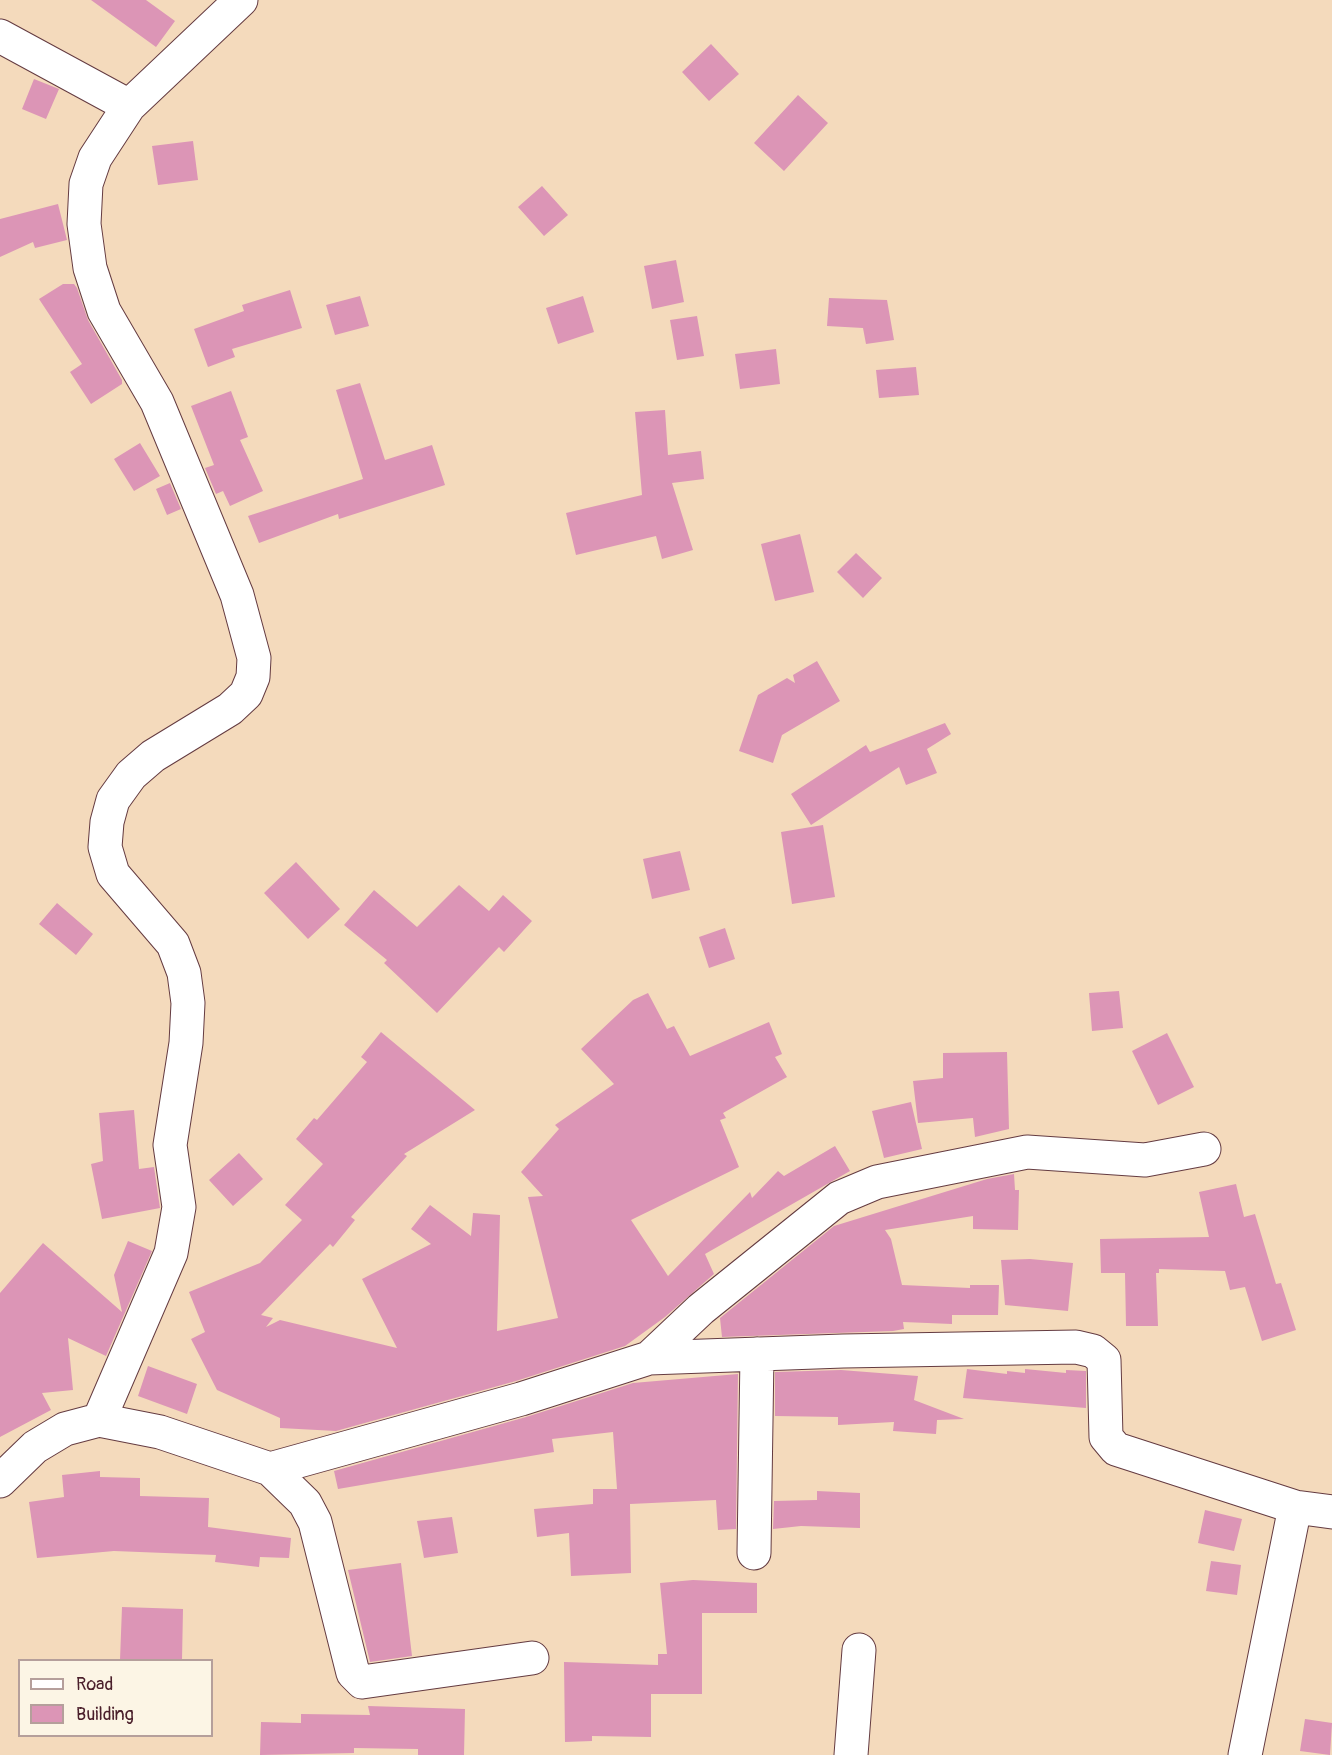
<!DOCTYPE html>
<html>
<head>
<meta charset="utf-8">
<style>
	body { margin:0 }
	#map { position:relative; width:1332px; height:1755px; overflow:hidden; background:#f4dabc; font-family:Pangolin,sans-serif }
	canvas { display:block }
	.legend { position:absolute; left:18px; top:1659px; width:195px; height:78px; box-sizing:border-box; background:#fcf5e5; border:2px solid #b59f9b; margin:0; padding:8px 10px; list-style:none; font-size:18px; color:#4a1f2b }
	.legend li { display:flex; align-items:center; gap:12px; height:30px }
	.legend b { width:30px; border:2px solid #b59f9b }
</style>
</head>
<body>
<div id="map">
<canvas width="1332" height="1755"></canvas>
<ul class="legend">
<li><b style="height:8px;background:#fff"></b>Road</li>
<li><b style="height:16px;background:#dc95b6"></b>Building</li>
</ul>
</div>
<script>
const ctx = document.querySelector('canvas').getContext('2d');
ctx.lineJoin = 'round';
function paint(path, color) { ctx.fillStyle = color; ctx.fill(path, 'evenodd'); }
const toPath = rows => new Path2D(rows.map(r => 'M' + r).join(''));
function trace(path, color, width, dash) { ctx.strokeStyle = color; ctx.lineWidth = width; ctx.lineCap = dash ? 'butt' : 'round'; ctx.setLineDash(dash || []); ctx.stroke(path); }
const building = toPath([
	[91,0,146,0,175,21,156,47],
	[711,44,739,74,709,101,682,72],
	[34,79,59,89,46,119,22,109],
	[798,95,828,123,784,171,754,143],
	[193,141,198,180,158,185,152,146],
	[542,186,568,215,544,236,518,207],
	[58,204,67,240,35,248,33,242,0,257,0,219],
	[676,260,684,302,652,309,644,266],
	[63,284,74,284,77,288,88,320,122,380,122,384,91,404,70,372,82,364,39,299],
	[290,290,302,328,232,349,235,357,208,367,194,329,244,311,242,305],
	[360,296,369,326,335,335,326,305],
	[583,296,594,332,558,344,546,308],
	[829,298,887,300,894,340,866,344,863,328,827,326],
	[697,316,704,356,677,360,670,320],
	[776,349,780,384,740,389,735,354],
	[916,367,919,395,879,398,876,370],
	[360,383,385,460,432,445,445,485,339,519,338,514,259,543,248,516,363,479,336,390],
	[231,391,248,437,240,440,263,491,230,506,223,491,216,494,205,468,214,465,191,406],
	[665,410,668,455,701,451,704,479,672,483,693,550,662,559,656,536,576,555,566,513,642,495,635,412],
	[140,443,160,476,134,491,114,459],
	[170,483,181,509,167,515,156,489],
	[800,534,814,592,775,601,761,544],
	[856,553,882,578,863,598,837,572],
	[817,661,840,701,782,735,773,763,739,751,758,695,787,678,795,683,793,675],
	[945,723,951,734,927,749,937,773,906,785,899,767,811,825,791,794,866,745,870,752],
	[823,825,835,897,792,904,781,832],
	[680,851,690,890,652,899,643,859],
	[296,862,340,909,308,939,264,893],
	[459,885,489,911,503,895,532,921,504,952,499,947,437,1013,384,963,387,960,344,925,374,890,417,927],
	[57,903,93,934,76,955,39,924],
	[725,928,735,959,709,968,699,937],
	[1119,991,1123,1028,1092,1031,1089,993],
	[648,993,667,1029,674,1026,690,1056,769,1022,782,1054,775,1057,787,1077,723,1113,726,1118,720,1120,739,1167,631,1220,668,1276,750,1192,752,1198,778,1171,784,1176,835,1146,850,1171,705,1254,714,1274,665,1317,625,1346,516,1381,336,1431,280,1428,280,1418,217,1390,191,1339,205,1332,189,1292,260,1263,302,1220,285,1205,323,1164,296,1139,314,1118,317,1120,367,1062,361,1057,381,1032,475,1110,404,1154,407,1156,351,1217,355,1220,333,1247,330,1244,261,1315,273,1318,266,1327,280,1320,397,1348,362,1279,431,1244,411,1229,430,1205,471,1236,473,1213,500,1215,497,1331,558,1318,528,1197,543,1196,521,1172,559,1129,555,1125,614,1084,581,1049,633,1000],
	[1167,1033,1194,1087,1158,1105,1132,1051],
	[1007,1052,1009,1129,975,1137,973,1118,918,1123,913,1081,943,1078,943,1053],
	[911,1102,922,1149,884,1158,872,1111],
	[134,1110,139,1169,154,1167,160,1208,102,1219,91,1164,103,1161,99,1113],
	[239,1153,263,1179,233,1206,209,1180],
	[1014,1174,1015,1190,1019,1190,1018,1230,973,1229,973,1216,885,1230,891,1239,902,1285,970,1288,970,1285,999,1285,998,1315,952,1315,952,1324,903,1322,904,1329,893,1331,722,1337,720,1318,834,1226,987,1179],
	[1236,1184,1244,1217,1255,1214,1276,1284,1281,1283,1296,1330,1262,1341,1245,1287,1230,1290,1225,1271,1159,1269,1159,1273,1156,1273,1158,1326,1126,1326,1125,1273,1101,1273,1100,1239,1209,1237,1199,1192],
	[128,1241,152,1251,106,1356,68,1338,73,1390,42,1393,51,1410,0,1437,0,1293,43,1243,122,1312,114,1275],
	[1030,1259,1073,1263,1068,1311,1005,1305,1001,1260],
	[148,1366,197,1384,187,1414,138,1396],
	[967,1369,1007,1374,1007,1371,1025,1373,1025,1369,1066,1373,1066,1370,1086,1371,1086,1408,963,1398],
	[841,1370,918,1376,914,1400,964,1419,937,1420,936,1434,893,1431,894,1422,838,1425,838,1417,775,1416,775,1372],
	[738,1374,736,1529,718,1530,716,1500,630,1504,631,1573,571,1576,569,1533,537,1537,534,1509,593,1504,593,1489,617,1489,613,1432,552,1439,554,1452,338,1489,334,1471,526,1417,633,1383],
	[100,1471,100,1477,140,1478,140,1496,209,1498,208,1527,291,1538,289,1558,260,1557,259,1567,215,1562,216,1555,114,1551,37,1558,29,1502,64,1497,62,1475],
	[817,1491,860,1493,860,1528,801,1526,773,1529,774,1501,817,1500],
	[1205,1510,1242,1519,1234,1551,1198,1543],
	[452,1517,458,1553,424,1558,417,1521],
	[1211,1561,1241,1565,1237,1595,1206,1591],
	[401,1563,412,1656,370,1662,348,1570],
	[693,1580,757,1583,757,1613,702,1613,702,1694,651,1694,651,1737,592,1736,592,1741,565,1742,564,1662,658,1665,658,1654,667,1654,660,1583],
	[122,1607,183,1609,182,1660,120,1660],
	[368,1706,465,1709,464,1755,418,1755,418,1749,354,1748,354,1753,260,1755,261,1722,301,1723,301,1714,370,1715],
	[1305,1719,1332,1723,1330,1755,1300,1751]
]);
const minor = toPath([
	[0,36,129,106],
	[649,1358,701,1309,839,1198,877,1182,1027,1152,1145,1160,1204,1149],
	[99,1420,171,1253,179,1207,170,1145,186,1043,188,1003,184,973,173,944,113,874,105,847,107,822,113,800,131,775,153,756,230,709,246,694,253,677,254,658,237,595,157,402,104,311,90,268,84,224,86,184,95,158,129,106,241,0],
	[270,1469,521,1399,649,1358,843,1351,1076,1347,1093,1351,1104,1360,1106,1437,1116,1449,1295,1507,1332,1512],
	[0,1481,35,1447,65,1429,99,1420,160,1432,270,1469,305,1503,315,1522,353,1673,362,1682,532,1658],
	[754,1553,757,1354],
	[851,1755,859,1650],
	[1245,1755,1295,1507]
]);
paint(building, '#dc95b6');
trace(minor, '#643b41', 35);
trace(minor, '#fff', 33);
</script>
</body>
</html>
